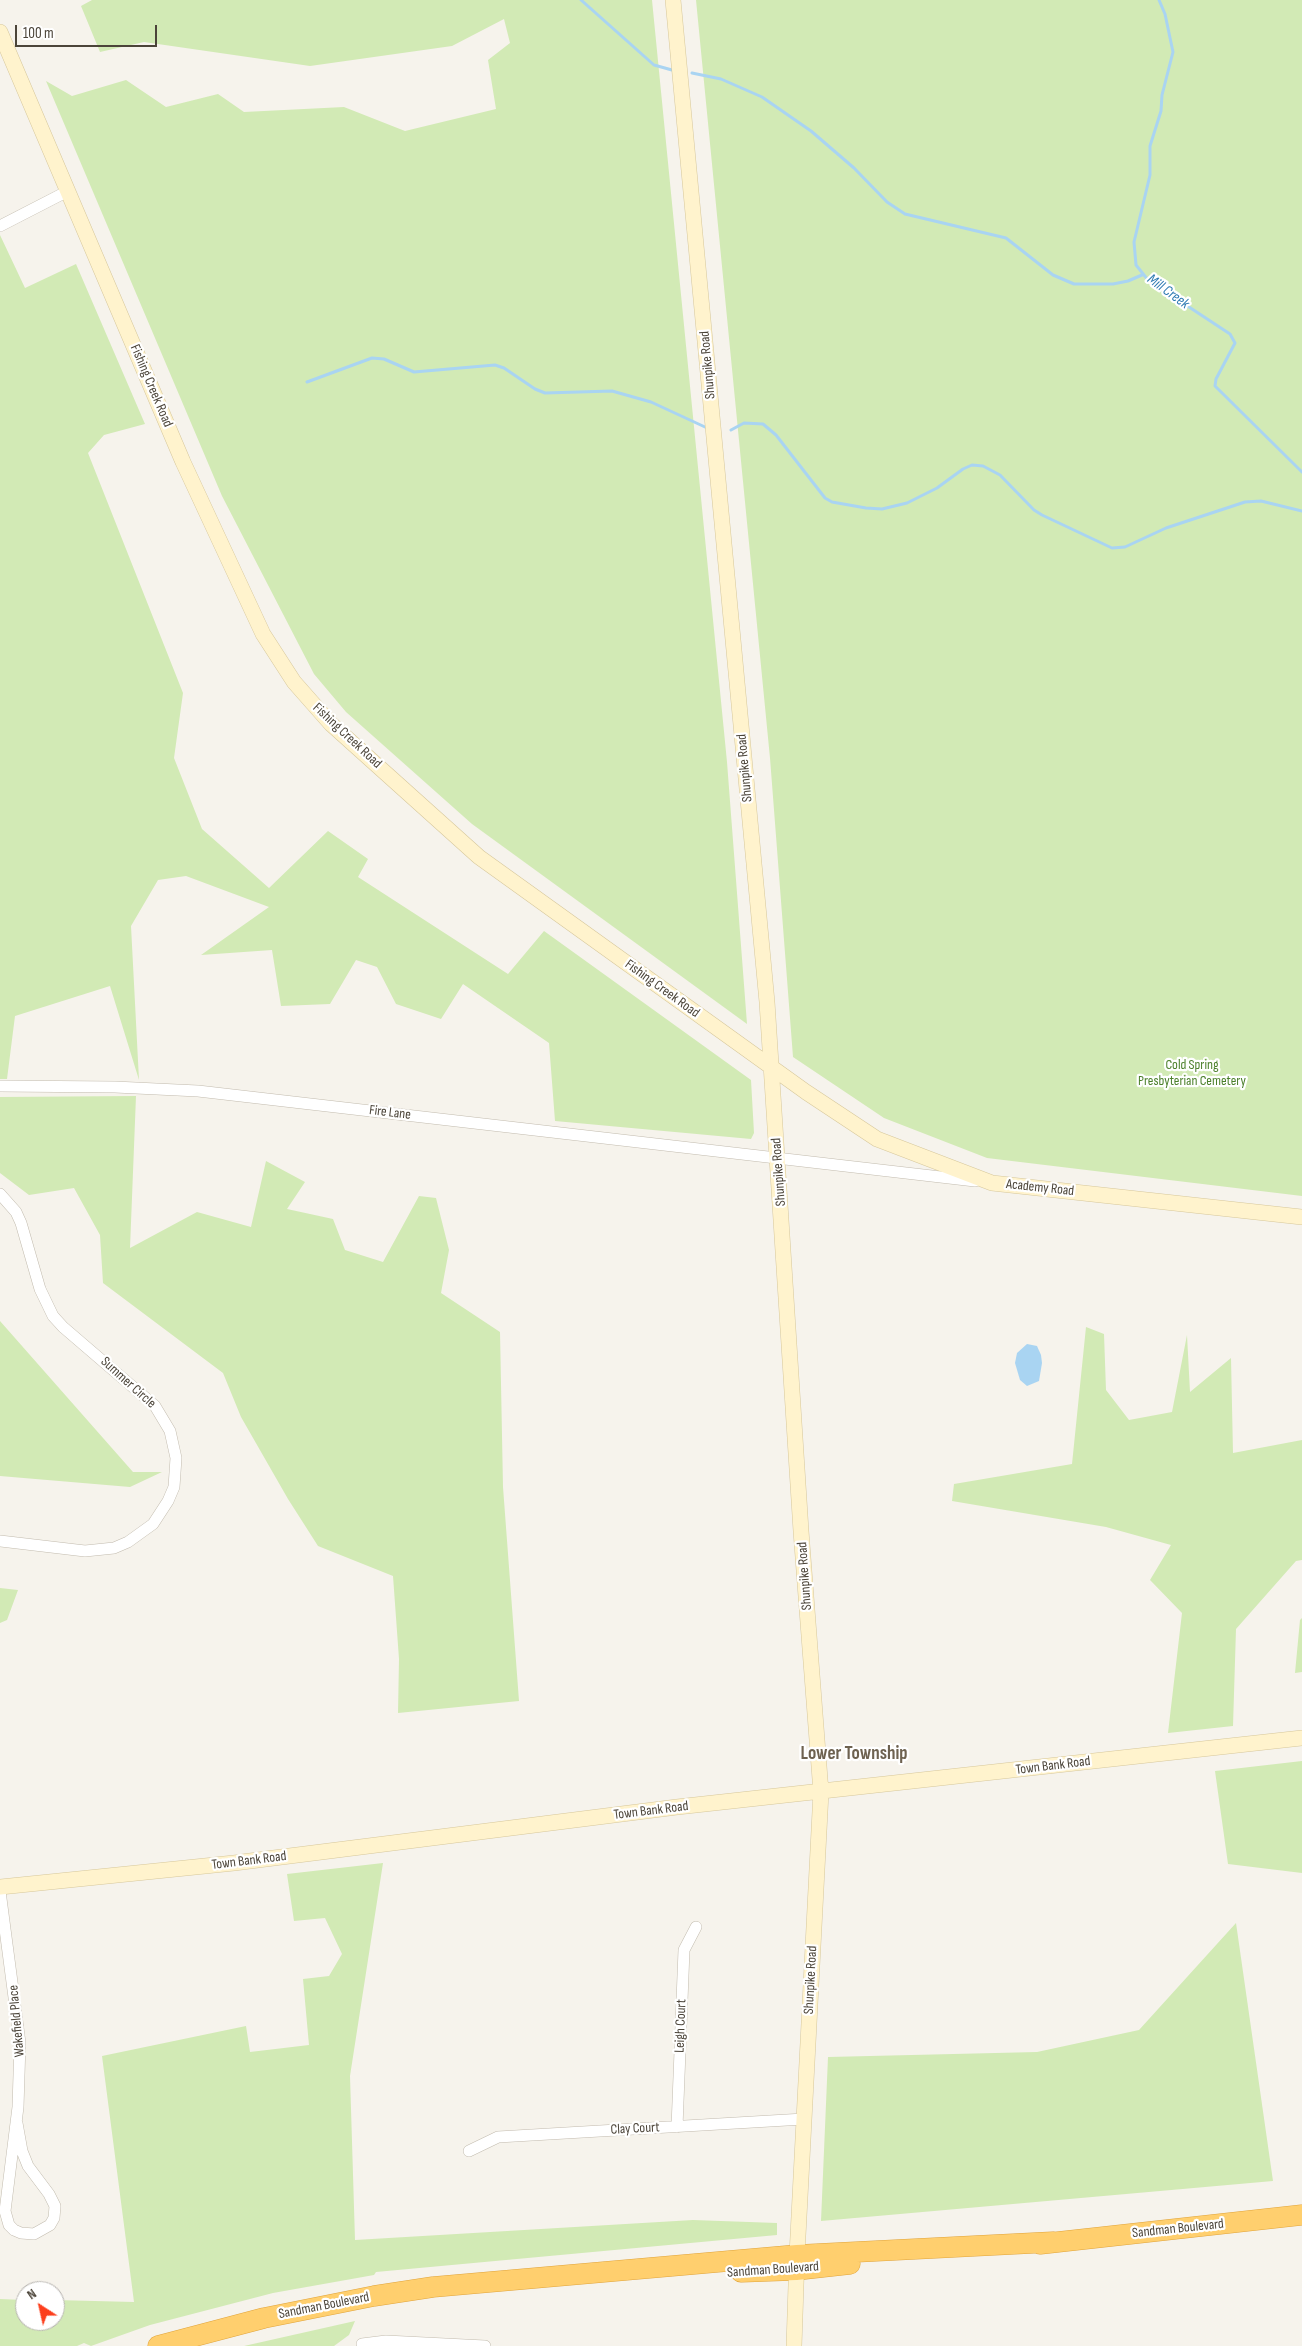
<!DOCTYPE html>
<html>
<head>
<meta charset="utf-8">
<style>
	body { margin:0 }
	#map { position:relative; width:1302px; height:2346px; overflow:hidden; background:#f6f3ec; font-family:"Sofia Sans Condensed",sans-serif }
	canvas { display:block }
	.north { position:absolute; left:15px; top:2281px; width:50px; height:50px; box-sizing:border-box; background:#fff; border:1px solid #b7b4b0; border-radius:50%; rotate:325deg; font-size:14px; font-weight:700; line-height:20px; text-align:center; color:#4b4439 }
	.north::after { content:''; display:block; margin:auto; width:18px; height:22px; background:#fc3f1d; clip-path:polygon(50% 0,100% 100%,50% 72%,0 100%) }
	.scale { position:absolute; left:15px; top:25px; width:142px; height:22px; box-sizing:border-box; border:2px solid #4b4439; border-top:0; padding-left:6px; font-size:15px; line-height:18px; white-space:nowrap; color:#4b4439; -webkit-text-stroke:4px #fff; paint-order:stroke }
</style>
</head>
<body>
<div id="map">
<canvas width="1302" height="2346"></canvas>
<div class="north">N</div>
<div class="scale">100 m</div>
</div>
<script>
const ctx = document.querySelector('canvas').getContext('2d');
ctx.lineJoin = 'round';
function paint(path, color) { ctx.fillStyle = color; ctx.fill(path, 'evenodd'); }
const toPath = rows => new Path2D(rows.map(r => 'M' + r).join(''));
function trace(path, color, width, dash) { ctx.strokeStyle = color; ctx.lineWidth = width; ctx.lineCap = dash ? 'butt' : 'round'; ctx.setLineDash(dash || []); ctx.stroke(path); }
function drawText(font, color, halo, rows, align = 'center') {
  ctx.font = font + ' "Sofia Sans Condensed",sans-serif'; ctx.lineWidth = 4.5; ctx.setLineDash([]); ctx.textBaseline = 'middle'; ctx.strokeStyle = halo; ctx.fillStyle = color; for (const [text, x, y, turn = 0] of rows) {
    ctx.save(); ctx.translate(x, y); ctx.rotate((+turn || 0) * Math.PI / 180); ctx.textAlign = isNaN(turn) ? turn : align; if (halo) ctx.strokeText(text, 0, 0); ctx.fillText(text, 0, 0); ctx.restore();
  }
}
const green = toPath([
	[92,0,652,0,727,762,747,1024,472,824,346,712,314,674,222,496,46,81,72,96,126,80,166,107,218,94,244,112,344,107,405,131,496,109,488,60,510,43,504,19,452,46,310,66,144,42,100,52,81,6],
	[696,0,1302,0,1302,1196,987,1158,884,1118,793,1057,770,758],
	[0,235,25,288,76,264,145,424,104,435,88,453,183,693,174,758,202,829,269,888,328,831,368,859,358,877,508,974,544,931,751,1080,754,1133,751,1139,555,1121,549,1043,463,984,441,1019,396,1004,377,967,356,960,330,1004,281,1006,272,950,201,955,269,907,186,876,158,880,131,926,139,1080,110,986,15,1016,7,1079,0,1079],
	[136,1096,130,1248,197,1212,251,1227,266,1161,305,1182,287,1209,333,1219,345,1250,383,1262,419,1196,436,1198,449,1250,441,1293,500,1332,503,1487,519,1701,398,1713,399,1659,393,1576,318,1546,288,1499,241,1417,223,1373,103,1283,100,1235,74,1188,29,1195,0,1173,0,1097],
	[0,1321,133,1472,162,1472,130,1487,0,1476],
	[1086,1327,1104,1334,1106,1390,1129,1420,1172,1412,1187,1335,1190,1392,1231,1358,1233,1453,1302,1440,1302,1560,1296,1561,1236,1629,1233,1726,1168,1733,1182,1613,1150,1580,1171,1545,1106,1527,952,1501,954,1484,1072,1464],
	[0,1588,18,1590,7,1620,0,1623],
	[1302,1618,1302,1672,1295,1673,1300,1620],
	[1302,1761,1302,1873,1228,1864,1215,1771],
	[383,1863,350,2076,355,2240,693,2220,777,2223,777,2235,376,2272,374,2275,273,2293,150,2325,91,2346,84,2343,77,2346,0,2346,0,2299,25,2300,25,2321,55,2321,55,2300,134,2302,102,2056,246,2026,250,2052,309,2045,303,1979,329,1976,342,1954,325,1918,294,1921,287,1874],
	[1236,1923,1273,2181,821,2221,828,2057,1037,2052,1139,2030],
	[355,2321,349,2335,334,2346,244,2346]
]);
const water = toPath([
	[1027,1344,1037,1346,1041,1355,1042,1363,1039,1381,1027,1386,1020,1380,1015,1363,1017,1353]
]);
const stream = toPath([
	[581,0,654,65,672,70],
	[1159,0,1165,14,1173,52,1162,95,1161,111,1150,146,1150,175,1134,242,1136,265,1148,280,1230,334,1235,343,1216,379,1215,386,1302,472],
	[692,73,721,79,762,97,811,131,854,168,887,202,905,214,1006,238,1053,275,1074,284,1113,284,1128,281,1142,275],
	[307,382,372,358,384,359,414,372,495,365,504,368,535,389,545,393,612,391,651,402,705,427],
	[731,430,744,423,763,424,776,435,825,498,832,502,866,508,882,509,907,503,937,488,963,469,972,465,983,466,1000,475,1034,510,1042,515,1112,548,1125,547,1166,528,1245,502,1261,501,1302,511]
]);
const street = toPath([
	[0,226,68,191],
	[0,1086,115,1087,198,1091,975,1181],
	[0,1194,16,1212,21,1223,40,1289,53,1316,63,1327,155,1406,170,1431,176,1458,174,1487,168,1501,153,1524,128,1542,114,1548,85,1551,0,1541],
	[0,1891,20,2043,18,2107,5,2211,9,2225,14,2230,21,2233,34,2234,50,2225,54,2218,55,2206,49,2194,28,2166,22,2151,17,2123],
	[677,2127,684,1950,696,1927],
	[469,2151,498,2137,804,2119],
	[362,2344,386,2341,485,2346]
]);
const secondary = toPath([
	[673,0,767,1002,801,1531,821,1792,797,2255,794,2346],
	[0,32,183,462,263,634,294,682,331,724,479,857,806,1092,877,1139,992,1183,1302,1217],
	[0,1887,234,1863,677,1807,1302,1738]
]);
const highway = toPath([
	[1040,2244,1302,2215],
	[741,2272,796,2270,850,2264],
	[158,2346,264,2318,374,2296,433,2287,797,2255,1053,2242]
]);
const streetNames = [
	["Shunpike Road",708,365,-95],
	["Fishing Creek Road",151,386,67],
	["Fishing Creek Road",347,736,43],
	["Shunpike Road",745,768,-95],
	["Fishing Creek Road",662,989,36],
	["Fire Lane",390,1113,7],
	["Shunpike Road",779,1172,-94],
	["Academy Road",1040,1188,6],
	["Summer Circle",128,1383,42],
	["Shunpike Road",805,1576,-94],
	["Town Bank Road",1053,1766,-7],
	["Town Bank Road",651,1811,-7],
	["Town Bank Road",249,1861,-7],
	["Shunpike Road",811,1980,-87],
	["Wakefield Place",17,2021,-95],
	["Leigh Court",681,2026,-88],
	["Clay Court",635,2129,-3],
	["Sandman Boulevard",1178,2229,-6],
	["Sandman Boulevard",773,2270,-4],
	["Sandman Boulevard",324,2306,-11]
];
const parkNames = [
	["Cold Spring",1192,1065],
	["Presbyterian Cemetery",1192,1081]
];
const waterNames = [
	["Mill Creek",1168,292,36]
];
const districtNames = [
	["Lower Township",854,1754]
];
paint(green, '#d2eab5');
paint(water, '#a9d4f2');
trace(stream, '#a9d4f2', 3);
trace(street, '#c2bbae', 12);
trace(secondary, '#d6c79b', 16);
trace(highway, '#e0a43c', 21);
trace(street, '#fff', 11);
trace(secondary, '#fff3cd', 15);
trace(highway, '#ffcf6e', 20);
drawText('14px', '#4b4439', '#fff', streetNames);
drawText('14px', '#4a7f2a', '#fff', parkNames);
drawText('italic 15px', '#2e7ab2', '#fff', waterNames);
drawText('bold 19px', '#6e6250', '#fff', districtNames);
</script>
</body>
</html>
